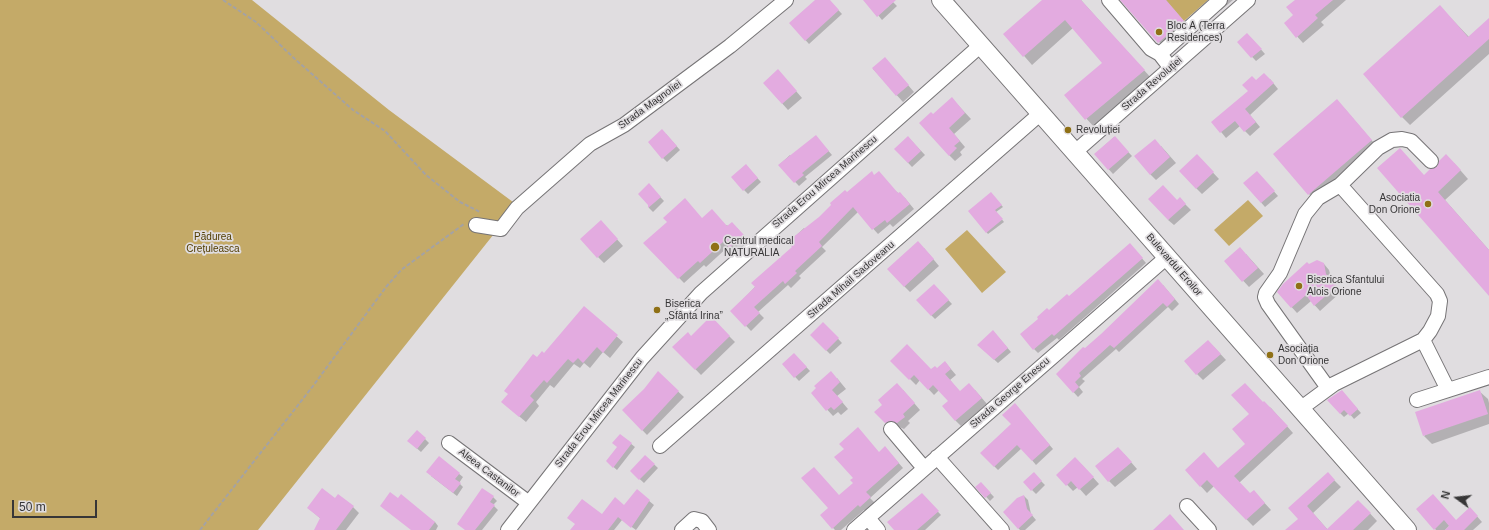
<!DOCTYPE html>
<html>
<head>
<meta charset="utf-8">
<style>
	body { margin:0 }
	#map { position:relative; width:1489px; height:530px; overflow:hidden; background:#e0dde0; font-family:Arial,sans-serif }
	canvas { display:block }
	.north { position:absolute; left:1437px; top:478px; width:40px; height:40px; -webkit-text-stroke:3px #e0dde0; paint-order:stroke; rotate:285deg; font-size:11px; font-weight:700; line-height:16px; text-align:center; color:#373637 }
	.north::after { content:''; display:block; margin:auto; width:14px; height:18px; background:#373637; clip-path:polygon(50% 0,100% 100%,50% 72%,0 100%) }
	.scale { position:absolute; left:12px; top:500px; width:85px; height:18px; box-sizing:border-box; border:2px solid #373637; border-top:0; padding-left:5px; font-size:12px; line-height:14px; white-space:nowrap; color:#373637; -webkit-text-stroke:3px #e0dde0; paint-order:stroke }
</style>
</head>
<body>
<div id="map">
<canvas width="1489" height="530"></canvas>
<div class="north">N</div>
<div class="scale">50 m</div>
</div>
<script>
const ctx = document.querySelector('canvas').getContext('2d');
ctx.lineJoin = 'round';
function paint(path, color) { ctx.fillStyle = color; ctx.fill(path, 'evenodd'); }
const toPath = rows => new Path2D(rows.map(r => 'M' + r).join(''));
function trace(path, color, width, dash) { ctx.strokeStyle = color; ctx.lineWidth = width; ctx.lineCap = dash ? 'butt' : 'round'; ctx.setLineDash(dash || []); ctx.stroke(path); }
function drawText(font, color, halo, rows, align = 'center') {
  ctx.font = font + ' Arial,sans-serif'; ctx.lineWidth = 3.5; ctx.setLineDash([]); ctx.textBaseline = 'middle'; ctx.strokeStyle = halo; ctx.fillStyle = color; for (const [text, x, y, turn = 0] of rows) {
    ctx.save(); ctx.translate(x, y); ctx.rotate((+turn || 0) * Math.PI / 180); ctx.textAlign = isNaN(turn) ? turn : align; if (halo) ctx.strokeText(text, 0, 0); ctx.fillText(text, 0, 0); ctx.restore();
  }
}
const green = toPath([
	[0,0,252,0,389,110,517,205,258,530,0,530],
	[1166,0,1208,0,1184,21],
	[1248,200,1263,216,1229,246,1214,230],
	[967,230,1006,272,982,293,945,249]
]);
const shadow = toPath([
	[816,0,829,0,842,14,809,44,790,23],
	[866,0,891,0,897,6,882,20],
	[1043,0,1081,0,1152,79,1094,127,1066,96,1103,63,1073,28,1032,65,1005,34],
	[1121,0,1166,0,1194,33,1170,54],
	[1211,0,1233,0,1221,10],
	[1296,0,1346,0,1321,22,1324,25,1303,43,1285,23,1294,15],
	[1448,15,1469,37,1489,19,1489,54,1410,125,1402,117],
	[1251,38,1265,54,1256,61,1238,42],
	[891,65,914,92,903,102,873,69],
	[784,77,802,98,788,110,764,83],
	[1270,79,1278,89,1250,115,1260,127,1250,136,1240,126,1226,138,1213,122,1249,91,1256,82],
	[958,105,971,119,954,134,965,147,960,152,962,155,955,161,949,155,933,115],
	[1345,109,1379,149,1317,202,1309,194],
	[666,134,680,150,667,162,663,158],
	[908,137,925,155,912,167,895,149],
	[1114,137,1132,156,1113,174,1095,154],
	[819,140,832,155,805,177,807,179,799,186,779,165,790,155,792,157],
	[1161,146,1176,163,1156,180,1150,174],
	[1203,162,1219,179,1202,194,1196,188],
	[1454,163,1468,179,1445,200,1489,250,1489,295,1424,176,1437,168],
	[749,169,761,182,748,194,744,190],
	[875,176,905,198,914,209,893,227,890,224,878,234,858,212,822,247,826,251,799,276,801,278,791,288,788,285,758,312,764,318,751,331,732,311,793,247,789,242,804,228,806,230,847,194],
	[1261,177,1278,196,1265,207,1245,184],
	[649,185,664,201,653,212,649,208],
	[991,194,1003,207,996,212,1004,222,988,234,969,211],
	[1180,199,1191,210,1174,225,1168,220],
	[702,219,737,228,748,241,735,252,729,246,706,267,704,265,684,283,645,243],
	[607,228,623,246,604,263,598,257],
	[924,248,939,266,910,292,904,286],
	[1134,249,1146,263,1059,340,1057,338,1038,353,1034,349,1069,297],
	[1246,254,1264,274,1249,287,1225,261],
	[1324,264,1329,270,1332,281,1341,292,1320,311,1311,301,1297,313,1278,292,1309,265],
	[1163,285,1179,304,1172,311,1168,307,1119,352,1116,349,1082,379,1085,381,1079,387,1083,392,1078,397,1057,374],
	[938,289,952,304,935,319,931,315],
	[584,308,623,342,610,358,603,352,590,368,584,363,580,368,574,364,554,388,550,385,536,402,539,406,526,422,508,407,537,359,544,354],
	[711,318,735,342,701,375,674,347,691,337],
	[823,323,842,343,830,354,811,335],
	[993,331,1011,352,998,363,978,345],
	[1214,347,1226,360,1203,380,1197,374],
	[794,354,810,371,799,381,783,364],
	[892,361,931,370,937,369,945,362,956,375,950,380,960,392,975,390,987,404,961,426,955,420,949,401,939,390,934,395,920,380,916,385],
	[658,373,684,397,647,435,623,410,644,390],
	[837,378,846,389,837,396,848,409,841,415,838,412,833,416,812,393],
	[903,390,920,410,908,421,910,423,904,429,897,426,892,429,886,423],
	[1479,391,1488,399,1489,403,1489,424,1432,444,1424,436],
	[1345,395,1361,413,1354,419,1349,413,1344,417,1340,413],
	[1263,403,1271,408,1293,433,1239,483,1250,494,1260,498,1271,510,1253,526,1214,486,1207,493,1186,470,1219,469,1247,444],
	[1015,404,1053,449,1036,465,1022,448,998,470,981,453,1012,424],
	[620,435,635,447,617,470,610,464,618,447],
	[425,439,429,443,421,452,413,445],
	[879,453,890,453,903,468,870,498,875,503,866,511,864,510,841,530,835,530,822,516,854,483,854,478],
	[1124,454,1137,469,1115,487,1109,481],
	[645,456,658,468,644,483,631,471],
	[439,458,463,477,459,483,463,487,457,496,431,476],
	[1081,464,1099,484,1086,496,1078,487,1073,491,1058,475],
	[1328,474,1341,487,1313,513,1328,530,1294,530,1299,519,1290,508],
	[1038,478,1045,485,1036,494,1032,490],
	[981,483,994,497,990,501,977,487],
	[637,491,654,505,636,530,622,520,614,530,571,530,602,515,624,506],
	[1024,496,1028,500,1031,514,1036,520,1025,530,1020,530,1004,512],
	[493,497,497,501,493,505,498,510,482,530,466,530],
	[398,499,435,522,438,526,436,530,412,530],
	[926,499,941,515,925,530,895,530],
	[335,500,353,507,359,513,346,530,315,530,321,519,308,508],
	[1365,508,1377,521,1368,530,1328,530],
	[1418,509,1456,521,1475,514,1482,522,1473,530,1454,530,1450,525,1445,530,1436,530]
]);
const building = toPath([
	[815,0,830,0,839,10,805,41,789,23],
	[863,0,896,0,877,17],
	[1042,0,1081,0,1145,70,1085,120,1064,95,1102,63,1065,20,1023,57,1003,34],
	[1120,0,1166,0,1184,21,1158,43],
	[1295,0,1333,0,1315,15,1318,18,1296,38,1284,23,1293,15,1286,7],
	[1440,5,1468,37,1489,18,1489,39,1401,118,1363,74],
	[1247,33,1262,49,1251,58,1237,42],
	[885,57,909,85,896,96,872,68],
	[778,69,797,91,782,104,763,83],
	[1264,73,1274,83,1245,109,1256,122,1244,132,1235,121,1220,133,1211,122,1248,91,1242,85,1252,76,1256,80],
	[952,97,965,113,949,128,960,141,954,146,957,148,949,156,919,123,931,112,933,114],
	[1337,99,1372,140,1308,195,1273,154],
	[662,129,677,146,662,159,648,142],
	[816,135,829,151,802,173,804,175,794,183,778,165],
	[908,136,921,151,908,163,894,149],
	[1115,136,1129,152,1108,170,1094,154],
	[1155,139,1170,157,1150,175,1134,156],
	[1400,148,1424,175,1430,169,1437,167,1439,161,1446,154,1461,170,1438,192,1489,250,1489,296,1377,168],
	[1197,154,1214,172,1196,189,1179,171],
	[746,164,758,178,743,191,731,177],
	[872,171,874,175,879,171,898,193,900,192,910,204,887,223,885,220,872,230,853,207,819,242,822,246,795,271,797,273,785,284,783,281,754,307,760,313,745,327,730,311,755,287,751,283,792,247,787,242,819,217,831,205,830,203,845,190,847,192],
	[1257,171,1275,191,1261,203,1243,183],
	[649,183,661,197,648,208,648,205,638,194],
	[1163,185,1177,200,1180,197,1186,204,1168,220,1148,199],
	[991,192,1002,205,995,210,1003,219,986,233,968,211],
	[685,198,702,218,712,209,727,226,732,222,744,235,729,248,724,241,700,263,698,261,678,279,643,243,667,222,663,218],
	[601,220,618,239,597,258,580,239],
	[918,241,934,259,904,287,887,269],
	[1130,243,1143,258,1054,336,1052,334,1033,350,1020,334,1038,319,1037,317,1047,308,1049,310,1067,294,1069,296],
	[1240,247,1258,268,1242,282,1224,261],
	[1317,260,1324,263,1326,274,1337,286,1314,306,1306,295,1291,308,1277,292,1283,284,1307,262,1309,264],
	[1158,279,1175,299,1167,307,1163,303,1114,348,1110,345,1079,373,1081,376,1075,382,1079,387,1073,393,1056,374,1083,347,1085,348,1101,334],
	[934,284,949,300,931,316,916,300],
	[584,306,618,335,603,353,597,347,583,363,578,358,573,363,568,359,547,383,544,380,530,396,534,400,519,417,501,402,508,394,504,391,533,354,537,357,542,351,544,353],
	[711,316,730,336,695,370,672,347,688,332,691,336],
	[823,322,839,338,826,351,810,335],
	[993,330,1008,348,994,360,977,345],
	[1208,340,1221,354,1196,375,1184,361],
	[907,344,931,369,935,366,937,368,945,361,951,369,945,374,960,391,969,383,982,398,955,421,942,406,948,401,933,385,928,390,914,375,909,380,890,361],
	[794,353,807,367,794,378,782,364],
	[658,371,679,391,642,431,622,410,644,389],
	[831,371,840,382,832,390,843,402,834,410,831,407,826,411,811,393,816,388,814,386],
	[897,383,915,403,903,414,905,417,897,423,890,421,885,423,874,412,882,405,878,400],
	[1245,383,1263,402,1264,401,1288,426,1234,476,1250,493,1254,490,1265,503,1246,520,1207,480,1200,487,1185,470,1204,452,1218,468,1245,444,1232,429,1249,414,1231,395],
	[1342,390,1358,409,1350,416,1344,410,1340,414,1327,400],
	[1480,390,1488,414,1423,436,1415,412],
	[1015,403,1050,445,1032,461,1017,445,994,467,980,453,1011,424,1002,415],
	[858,427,879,452,885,446,899,463,866,492,871,497,860,507,858,505,832,529,820,515,828,508,801,478,814,467,839,495,853,483,850,480,853,478,834,457,844,449,839,444],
	[417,430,426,438,417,449,407,441],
	[620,434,632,443,613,468,606,461,617,447,612,443],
	[1118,447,1132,462,1108,482,1095,466],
	[645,455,655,464,639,480,630,471],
	[439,456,460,473,455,479,461,483,453,493,426,472],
	[1075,457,1094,477,1079,490,1071,481,1066,486,1056,475],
	[1034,472,1042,481,1031,491,1023,482],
	[1328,472,1335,480,1307,506,1327,529,1358,500,1371,513,1353,530,1285,530,1298,519,1288,508],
	[981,482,991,493,985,498,975,487],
	[322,488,335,498,338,494,354,506,336,530,314,530,320,518,307,508],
	[482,488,494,496,490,502,495,505,475,530,465,530,457,524],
	[637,489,650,500,631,528,618,517,608,530,570,530,575,524,567,518,582,499,602,514,615,497,624,505],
	[390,492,398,498,401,494,435,522,429,530,411,530,380,506],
	[922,493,939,511,917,530,894,530,887,522],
	[1433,494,1456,520,1470,507,1478,516,1464,530,1445,530,1449,526,1444,520,1434,530,1416,509],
	[1024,495,1027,509,1033,515,1018,529,1003,512,1017,498],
	[1170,514,1184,530,1153,530]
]);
const path = toPath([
	[223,0,256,22,296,60,353,110,385,131,426,175,460,202,480,212],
	[200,530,313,386,386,287,401,270,464,224]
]);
const minor = toPath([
	[1109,0,1151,49,1160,54,1170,67],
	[1160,54,1220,0],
	[1075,152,1248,0],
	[476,225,501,229,517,208,590,144,624,125,730,46,786,0],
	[1423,340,1448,390],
	[1328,388,1268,304,1265,297,1266,293,1280,273,1305,214,1318,198,1340,185,1378,148,1392,140,1402,139,1411,141,1431,161],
	[1417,400,1489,377],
	[1300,409,1334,384,1423,340,1430,331,1438,316,1440,301,1437,294,1340,185],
	[891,429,924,468],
	[449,443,529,503],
	[660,446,1041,113],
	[937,457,1002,530],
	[1187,506,1209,530],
	[868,518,878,530],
	[508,530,642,358,701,293,981,45],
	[682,530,694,519,702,521,709,530],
	[854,530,1167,257]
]);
const major = toPath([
	[941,0,1407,530]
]);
const markers = [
	[1159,32,4,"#8f7015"],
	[1068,130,4,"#8f7015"],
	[1428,204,4,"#8f7015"],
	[715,247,5,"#8f7015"],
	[1299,286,4,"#8f7015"],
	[657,310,4,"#8f7015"],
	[1270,355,4,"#8f7015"]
];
const poiNames = [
	["Bloc A (Terra",1167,26],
	["Residences)",1167,38],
	["Revoluției",1076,130],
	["Asociatia",1420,198,"right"],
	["Don Orione",1420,210,"right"],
	["Centrul medical",724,241],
	["NATURALIA",724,253],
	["Biserica Sfantului",1307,280],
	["Alois Orione",1307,292],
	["Biserica",665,304],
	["„Sfânta Irina”",665,316],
	["Asociația",1278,349],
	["Don Orione",1278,361]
];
const streetNames = [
	["Strada Revoluției",1152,84,-41],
	["Strada Magnoliei",650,105,-36],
	["Strada Erou Mircea Marinescu",825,182,-41],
	["Bulevardul Eroilor",1174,265,49],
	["Strada Mihail Sadoveanu",851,280,-41],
	["Strada George Enescu",1010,393,-41],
	["Strada Erou Mircea Marinescu",599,413,-52],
	["Aleea Castanilor",489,473,37]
];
const parkNames = [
	["Pădurea",213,237],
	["Crețuleasca",213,249]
];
paint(green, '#c4aa68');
paint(shadow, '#0003');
paint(building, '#e3abe0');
trace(minor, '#767476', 16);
trace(major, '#767476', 20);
trace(path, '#a4a2a4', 2, [4, 2]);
trace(minor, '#fff', 14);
trace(major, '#fff', 18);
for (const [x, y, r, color] of markers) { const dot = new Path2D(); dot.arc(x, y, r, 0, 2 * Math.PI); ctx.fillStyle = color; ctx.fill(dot); trace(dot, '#e0dde0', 1.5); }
drawText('10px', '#373637', '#e0dde0', poiNames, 'left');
drawText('10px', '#373637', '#e0dde0', streetNames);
drawText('10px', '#513d00', '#e0dde0', parkNames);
</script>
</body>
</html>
